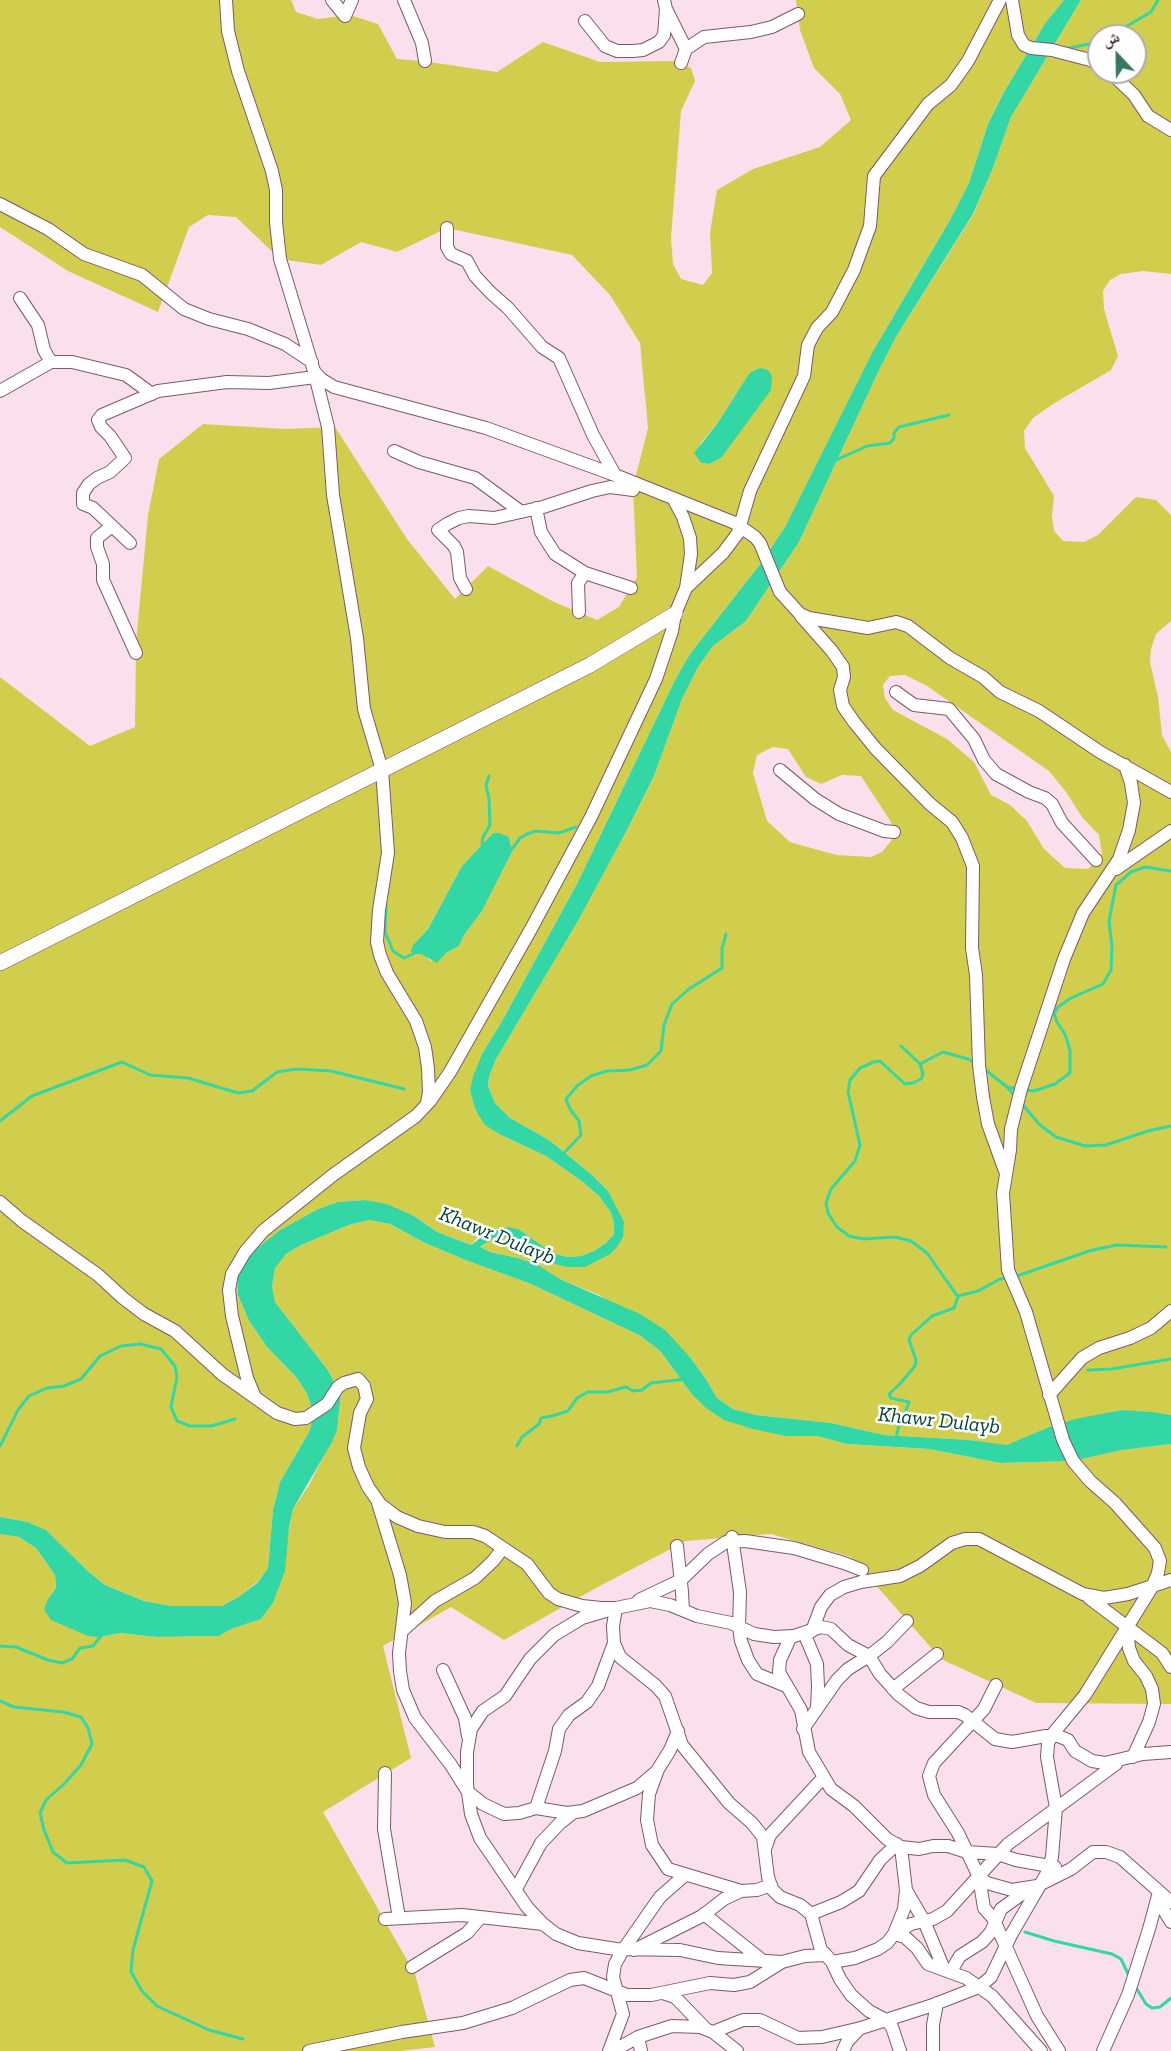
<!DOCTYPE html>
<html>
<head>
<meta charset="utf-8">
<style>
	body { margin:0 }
	#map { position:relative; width:1171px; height:2051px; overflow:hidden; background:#fae0ec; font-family:"Zilla Slab","Noto Naskh Arabic",serif }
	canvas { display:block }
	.north { position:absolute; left:1087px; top:24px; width:60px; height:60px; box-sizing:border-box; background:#fff; border:2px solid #b2abae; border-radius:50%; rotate:338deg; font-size:16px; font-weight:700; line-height:24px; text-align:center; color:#3e2d35 }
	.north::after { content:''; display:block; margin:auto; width:21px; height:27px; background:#3a7660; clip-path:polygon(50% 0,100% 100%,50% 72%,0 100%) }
</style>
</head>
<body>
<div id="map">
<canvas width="1171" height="2051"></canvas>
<div class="north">ش</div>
</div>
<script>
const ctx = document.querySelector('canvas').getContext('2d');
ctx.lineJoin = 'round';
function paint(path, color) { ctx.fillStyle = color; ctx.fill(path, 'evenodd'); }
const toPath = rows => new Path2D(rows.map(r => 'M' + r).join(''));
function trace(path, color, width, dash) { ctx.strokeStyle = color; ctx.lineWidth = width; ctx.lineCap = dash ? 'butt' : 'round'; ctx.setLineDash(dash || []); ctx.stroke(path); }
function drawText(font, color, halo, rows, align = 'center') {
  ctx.font = font + ' "Zilla Slab",serif'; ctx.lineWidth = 5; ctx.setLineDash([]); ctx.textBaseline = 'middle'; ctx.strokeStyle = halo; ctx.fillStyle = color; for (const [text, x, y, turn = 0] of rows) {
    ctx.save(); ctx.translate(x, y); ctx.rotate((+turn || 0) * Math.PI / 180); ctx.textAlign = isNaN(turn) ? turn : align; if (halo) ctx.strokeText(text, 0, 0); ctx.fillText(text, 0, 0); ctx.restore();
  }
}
const green = toPath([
	[0,0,291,0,296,12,318,19,350,15,378,24,397,59,422,61,497,72,543,42,600,62,675,61,691,68,695,81,681,111,671,238,673,264,681,279,703,285,712,273,710,233,717,190,753,169,820,147,851,120,840,94,814,68,800,30,796,0,1064,0,1046,22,1004,92,988,124,969,183,950,220,873,351,785,527,761,563,690,654,675,680,578,882,501,1023,482,1054,470,1090,477,1113,501,1135,546,1156,583,1182,599,1196,610,1211,614,1222,614,1234,606,1243,594,1251,581,1256,567,1257,552,1253,520,1230,496,1229,477,1238,471,1245,437,1232,414,1216,364,1200,338,1202,318,1209,280,1230,247,1256,238,1274,238,1295,249,1321,267,1347,297,1378,307,1394,312,1408,313,1419,309,1432,280,1482,273,1510,268,1568,257,1582,240,1596,222,1606,171,1606,144,1601,105,1585,90,1573,46,1530,28,1522,0,1517,0,677,90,746,135,727,136,643,148,515,159,459,203,424,285,429,335,427,407,539,455,599,488,566,554,602,597,620,619,607,637,577,633,487,648,428,640,343,610,295,572,255,447,228,397,252,361,242,321,265,280,259,236,217,208,215,189,227,158,312,68,271,0,227],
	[745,380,721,458,709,464,701,463,700,444,717,424],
	[493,833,509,837,512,852,482,911,464,935,459,946,431,961,413,945,428,929,462,866],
	[1081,0,1171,0,1171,274,1143,271,1121,274,1110,280,1103,291,1104,309,1118,356,1111,370,1053,404,1033,418,1024,431,1025,448,1054,496,1052,516,1054,531,1063,541,1084,542,1098,535,1136,497,1156,500,1171,515,1171,621,1156,634,1151,649,1150,662,1158,697,1162,735,1171,752,1171,1415,1122,1410,1049,1427,1007,1446,969,1440,884,1435,831,1423,756,1415,733,1409,717,1398,706,1379,689,1356,599,1295,560,1279,538,1265,518,1258,490,1252,480,1248,495,1236,505,1237,536,1259,566,1267,623,1237,608,1191,591,1174,549,1140,510,1118,495,1103,488,1086,489,1077,496,1059,578,921,627,830,654,776,682,699,698,667,713,646,746,621,799,542,880,368,897,335,973,215,993,168,1011,117],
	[1099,36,1135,36,1135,72,1099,72],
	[905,675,927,686,1049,771,1066,792,1082,817,1099,835,1102,854,1088,869,1065,868,1044,849,1027,821,1010,805,991,795,974,762,947,739,893,710,885,698,883,685,890,676],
	[773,747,788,749,806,777,821,784,842,775,861,776,891,822,895,836,882,852,871,857,837,855,811,848,790,842,767,821,753,773,757,755],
	[369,1220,390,1224,425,1243,468,1261,531,1284,641,1336,661,1352,690,1392,786,1436,817,1436,847,1444,929,1449,1000,1463,1073,1461,1122,1450,1171,1444,1171,1704,1036,1703,941,1659,851,1557,771,1534,686,1541,596,1588,504,1640,451,1607,383,1646,411,1758,323,1812,415,1974,435,2047,400,2051,0,2051,0,1534,19,1537,36,1548,55,1575,56,1588,48,1599,100,1637,120,1633,156,1637,219,1636,231,1629,261,1619,273,1603,278,1589,293,1509,309,1485,337,1430,341,1394,327,1369,275,1302,272,1286,275,1267,286,1254,301,1245,349,1225]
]);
const water = toPath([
	[1064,0,1081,0,1011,117,993,168,973,214,897,335,880,368,799,542,746,621,713,646,698,667,682,699,654,776,627,830,578,921,496,1059,489,1077,488,1086,495,1103,510,1118,549,1140,591,1174,608,1191,624,1222,623,1237,617,1247,610,1254,585,1267,566,1267,536,1259,505,1237,495,1237,480,1247,490,1252,518,1258,538,1265,560,1279,640,1314,665,1330,689,1356,706,1379,717,1398,733,1409,756,1415,831,1423,884,1435,969,1440,1007,1445,1049,1427,1075,1419,1122,1410,1152,1412,1171,1415,1171,1444,1122,1450,1073,1461,1000,1463,929,1449,847,1444,817,1436,786,1436,753,1429,724,1420,705,1407,690,1392,661,1352,641,1336,531,1284,468,1261,425,1243,390,1224,369,1220,349,1225,301,1245,286,1254,275,1268,272,1286,275,1302,327,1369,341,1394,337,1430,332,1442,293,1509,289,1528,285,1571,273,1603,261,1619,231,1629,219,1636,156,1637,120,1633,100,1637,88,1636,51,1620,44,1610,48,1599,56,1588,55,1575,36,1548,19,1537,0,1534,0,1517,28,1522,46,1530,90,1573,105,1585,144,1601,171,1606,222,1606,240,1596,257,1583,268,1568,273,1510,280,1482,309,1432,313,1419,312,1408,307,1394,297,1378,267,1347,249,1321,238,1295,238,1274,247,1256,280,1230,318,1209,338,1202,364,1200,387,1204,414,1216,437,1232,471,1245,487,1233,509,1227,520,1230,552,1253,567,1257,581,1256,594,1251,606,1243,614,1234,614,1222,610,1211,599,1196,583,1182,546,1156,501,1135,485,1125,477,1113,474,1105,470,1090,473,1077,482,1054,501,1023,578,882,675,680,690,654,761,563,785,527,873,351,950,220,969,183,988,124,1004,92,1046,22],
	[760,368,768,370,772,376,771,390,721,458,709,464,701,463,694,453,717,424,745,380,751,372],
	[493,833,499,833,509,837,512,852,482,911,464,935,459,946,446,953,437,963,421,954,413,954,411,951,413,945,428,929,462,866]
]);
const stream = toPath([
	[1110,36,1151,12,1158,0],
	[1069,48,1099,42],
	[834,461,867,446,890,443,894,438,894,433,899,427,949,415],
	[482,845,483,837,490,825,489,799,486,785,489,776],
	[512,849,520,838,527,834,536,831,559,833,576,827],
	[386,905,385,932,393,951,404,958,413,954],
	[920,1064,943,1052,968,1059,975,1063],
	[983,1068,1007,1087,1016,1097],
	[1007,1087,1019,1089],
	[1026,1090,1034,1091,1055,1084,1070,1073,1070,1050,1065,1034,1057,1022,1054,1014,1058,1007,1071,998,1103,984,1111,970,1112,947,1109,921,1116,885,1131,872,1145,867,1171,871],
	[1022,1104,1040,1125,1056,1137,1085,1146,1106,1145,1148,1131,1171,1126],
	[0,1121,32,1096,122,1062,150,1075,188,1078,238,1093,252,1091,277,1072,297,1069,331,1071,404,1089],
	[564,1153,581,1135,579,1121,570,1109,566,1099,578,1085,591,1076,607,1071,630,1070,647,1065,661,1051,664,1025,672,1004,689,989,722,968,722,949,726,934],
	[1014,1277,1089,1251,1116,1245,1166,1247],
	[958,1296,978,1291,1000,1279,1007,1278],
	[1088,1370,1112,1369,1171,1359],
	[896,1438,901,1416,905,1413,909,1402,891,1398,889,1394,900,1384,915,1366,916,1360,909,1340,911,1335,932,1316,954,1308,958,1297,927,1253,911,1241,895,1237,863,1239,849,1236,837,1227,828,1213,826,1203,831,1189,855,1161,860,1145,848,1092,850,1080,860,1068,874,1062,880,1061,905,1084,913,1083,921,1079,923,1074,920,1064,901,1046],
	[0,1446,18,1410,29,1396,47,1388,64,1386,81,1379,100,1356,121,1346,140,1344,161,1349,175,1366,177,1377,171,1407,177,1421,190,1426,211,1426,235,1419],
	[517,1446,522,1437,539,1424,541,1418,552,1416,568,1411,577,1398,588,1392,607,1392,626,1387,633,1391,642,1390,651,1383,686,1379],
	[0,1646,16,1647,48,1660,62,1663,72,1659,80,1648,93,1646,101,1636],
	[0,1701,14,1707,63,1712,81,1717,88,1728,92,1744,81,1765,64,1784,46,1800,40,1813,44,1830,53,1852,67,1863,125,1860,144,1867,152,1881,133,1950,131,1972,142,1991,157,2006,209,2030,243,2039],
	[1025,1932,1054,1941,1112,1954,1121,1959,1130,1978],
	[1135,1986,1146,2004,1152,2008,1160,2007,1171,1998]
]);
const minor = toPath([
	[226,0,228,31,238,71,272,171,276,190,276,222,280,259,314,371,328,427,333,495,357,638,364,709,382,770,388,853,379,910,377,942,380,955,387,973,416,1021,425,1047,428,1068,429,1092,427,1103],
	[332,0,345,16,352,0],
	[404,0,422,43,425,61],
	[664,0,666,9,686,49],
	[1012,0,1018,35,1024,45,1031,48,1052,50,1090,60,1099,65],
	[585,21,605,46,617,51,633,51,643,50,659,42,664,35,666,9],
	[681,63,686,49,704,37,751,32,772,27,798,14],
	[1110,72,1134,95,1148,116,1171,130],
	[0,204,48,229,84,254,142,275,184,309,209,319,248,329,285,344,312,362],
	[447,228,447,247,451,254,467,261,475,276,491,293,508,308,542,347,559,358,593,435,615,475],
	[20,298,38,325,44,350,51,362],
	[314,371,321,379,334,387,486,428,615,475,735,523,755,537,760,543,780,592,800,614,809,618,868,628,896,622,908,626,950,658,983,677,1000,692,1039,711,1100,752,1171,792],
	[0,391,51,362,72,362,126,375,152,394],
	[394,451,419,462,475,478,520,511],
	[673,498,683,517,690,538,691,554,686,588],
	[536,508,541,532,555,554,585,573,631,588],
	[112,526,97,538,97,547,103,564,103,580,136,653],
	[130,543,93,508,83,504,83,493,89,484,97,478,110,472,125,458,110,436,101,427,98,420,102,415,158,391,227,382,269,383,315,377],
	[466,589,460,578,457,552,454,546,438,530,447,524,459,518,469,516,494,518,543,507,592,491,610,487,633,490],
	[579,612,578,583,585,573],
	[801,616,832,651,843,667,844,677,840,690,843,706,854,722,876,749,930,804,952,822,962,838,973,866,972,948,976,975,979,1065,983,1097,988,1124,1005,1171],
	[896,692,914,705,949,709,974,739,984,760,996,774,1029,792,1045,798,1052,804,1062,823,1096,860],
	[780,770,815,799,839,814,884,831,894,832],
	[1116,869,1171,831],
	[0,1202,22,1221,98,1275,123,1298,144,1314,175,1331,222,1374,277,1413,295,1419,306,1418,327,1404,338,1387,344,1383,358,1379,364,1386,367,1399,360,1413,354,1448,359,1467,368,1487,380,1504,397,1517,418,1526,445,1532,473,1532,485,1536,527,1564,549,1593,558,1599,582,1606,601,1608,616,1608,650,1601,670,1605,697,1616,731,1623,754,1634,774,1637,794,1636,821,1627,831,1629,848,1645,869,1656,880,1674,899,1695,916,1708,929,1712,958,1712,965,1715,995,1739,1012,1742,1046,1736,1058,1736,1068,1740,1075,1751,1092,1761,1105,1763,1143,1754,1171,1752],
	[1049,1395,1082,1358,1099,1348,1130,1338,1151,1328,1171,1311],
	[255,1397,247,1378,232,1316,229,1290,232,1274,245,1252,263,1231,333,1175,416,1116,430,1101,450,1072,531,929,591,817,656,679,672,631,675,614,686,588,723,553,738,533,750,491,804,376,808,345,817,328,832,312,854,270,870,226,874,176,928,104,951,85,968,61,1000,0],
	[378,1503,400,1575,405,1603,399,1653,400,1671,403,1690,415,1718,451,1765,468,1792,483,1804,504,1814,519,1813,536,1808,567,1813,583,1811,637,1788,657,1771,670,1750,678,1731],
	[732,1537,740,1592,739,1627,741,1641,748,1660,757,1674,786,1686],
	[677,1546,682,1592,683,1610],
	[1089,1598,1162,1653,1171,1667],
	[639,1600,681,1580,708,1554,726,1542,745,1541,794,1548,844,1563,862,1570],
	[1127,1626,1129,1648,1134,1661,1146,1676,1152,1689,1154,1704,1149,1722,1133,1757],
	[402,1631,435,1601,475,1578,493,1561,503,1548],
	[812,1631,821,1607,830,1595,844,1587,861,1582,900,1576,920,1566,952,1543,965,1539,979,1539,1083,1594,1104,1598,1128,1594,1171,1580],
	[804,1633,817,1664,818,1687,817,1708],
	[791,1636,780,1660,779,1672,801,1710,809,1752,831,1789,854,1806,887,1839,901,1847,919,1849,933,1846,948,1846,967,1852,998,1854,1016,1860,1055,1867],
	[443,1670,465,1718,468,1736],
	[996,1685,984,1709,934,1763,929,1776,934,1795,958,1833,979,1877,987,1883,1012,1890,1037,1886,1071,1869,1093,1852,1106,1852,1120,1857,1171,1902],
	[893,1689,937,1654],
	[803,1729,837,1680,848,1669,869,1656,887,1642,907,1621],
	[657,1772,649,1794,647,1820,652,1845,668,1869,741,1891,757,1890,771,1885],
	[385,1773,384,1829,399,1918],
	[536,1808,555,1751,559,1729,569,1715,587,1702,598,1686,614,1643],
	[901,1847,906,1890,904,1909,894,1934,905,1937,917,1948,928,1964,966,1978,992,1996,1041,2051],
	[765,1849,770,1835,823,1778],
	[979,1877,984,1908,993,1918,1037,2016,1059,2051],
	[516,1889,541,1843,560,1823,574,1812],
	[906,1890,924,1921,944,1969],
	[1159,1893,1165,1912,1171,1922],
	[704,1914,763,1961],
	[811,1914,841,1902,859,1891,880,1860,897,1844],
	[385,1919,462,1915,543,1924],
	[634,1950,702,1916,724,1899,741,1891],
	[826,1955,805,1956,782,1962,718,1958,680,1950,616,1949,578,1943,556,1934,543,1924,527,1907,480,1838,471,1814,467,1785,467,1752,471,1729,483,1711,505,1696,530,1659,554,1635,582,1618,616,1608,613,1626,614,1643,620,1657,655,1685,665,1696,682,1745,729,1803,752,1823,763,1837,768,1877,772,1889,780,1897,800,1905,811,1914,821,1950,826,1955,832,1962,840,1979,851,1995,869,2011,886,2020,892,2027,900,2051],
	[832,1962,855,1958,878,1949,887,1943,894,1934,911,1924,933,1919,947,1911,1008,1844,1116,1764],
	[412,1967,467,1933,481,1917],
	[951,1971,960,1956,982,1942,991,1932,1001,1909,1026,1891],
	[663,1993,675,1997,705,2028],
	[713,2032,743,2020,760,2020,798,2038,822,2037,861,2028,930,2006,979,1987,991,1977,1011,1935,1047,1873,1052,1857,1056,1808,1047,1757,1048,1744,1051,1736,1085,1695,1152,1587,1158,1573,1160,1561,1155,1548,1115,1503,1090,1481,1073,1461,1063,1440,1026,1312,1008,1270,1003,1193,1010,1150,1011,1129,1021,1089,1064,959,1083,913,1119,859,1129,830,1134,803,1131,783,1125,765],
	[638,2037,641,2051],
	[309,2051,402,2032,463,2023,512,2008,570,1980,584,1978,627,1995,651,1995,710,1983,734,1985,750,1982,782,1962],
	[609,2051,623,2014,613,1977,615,1964,623,1950,660,1897,685,1875],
	[613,2051,638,2037,672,2026,700,2027,713,2032,737,2051],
	[843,2051,847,2042,860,2028],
	[933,2051,933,2025,937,2003],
	[1103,2051,1128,1995,1149,1929,1159,1892]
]);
const major = toPath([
	[0,963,590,665,675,614]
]);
const waterNames = [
	["Khawr Dulayb",497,1236,22],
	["Khawr Dulayb",939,1421,6]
];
paint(green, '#d2ce4d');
paint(water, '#33d7a6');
trace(stream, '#33d7a6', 3);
trace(minor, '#7d586b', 14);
trace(major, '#7d586b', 16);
trace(minor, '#fff', 12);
trace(major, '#fff', 15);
drawText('italic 21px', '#004431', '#fff', waterNames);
</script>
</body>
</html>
